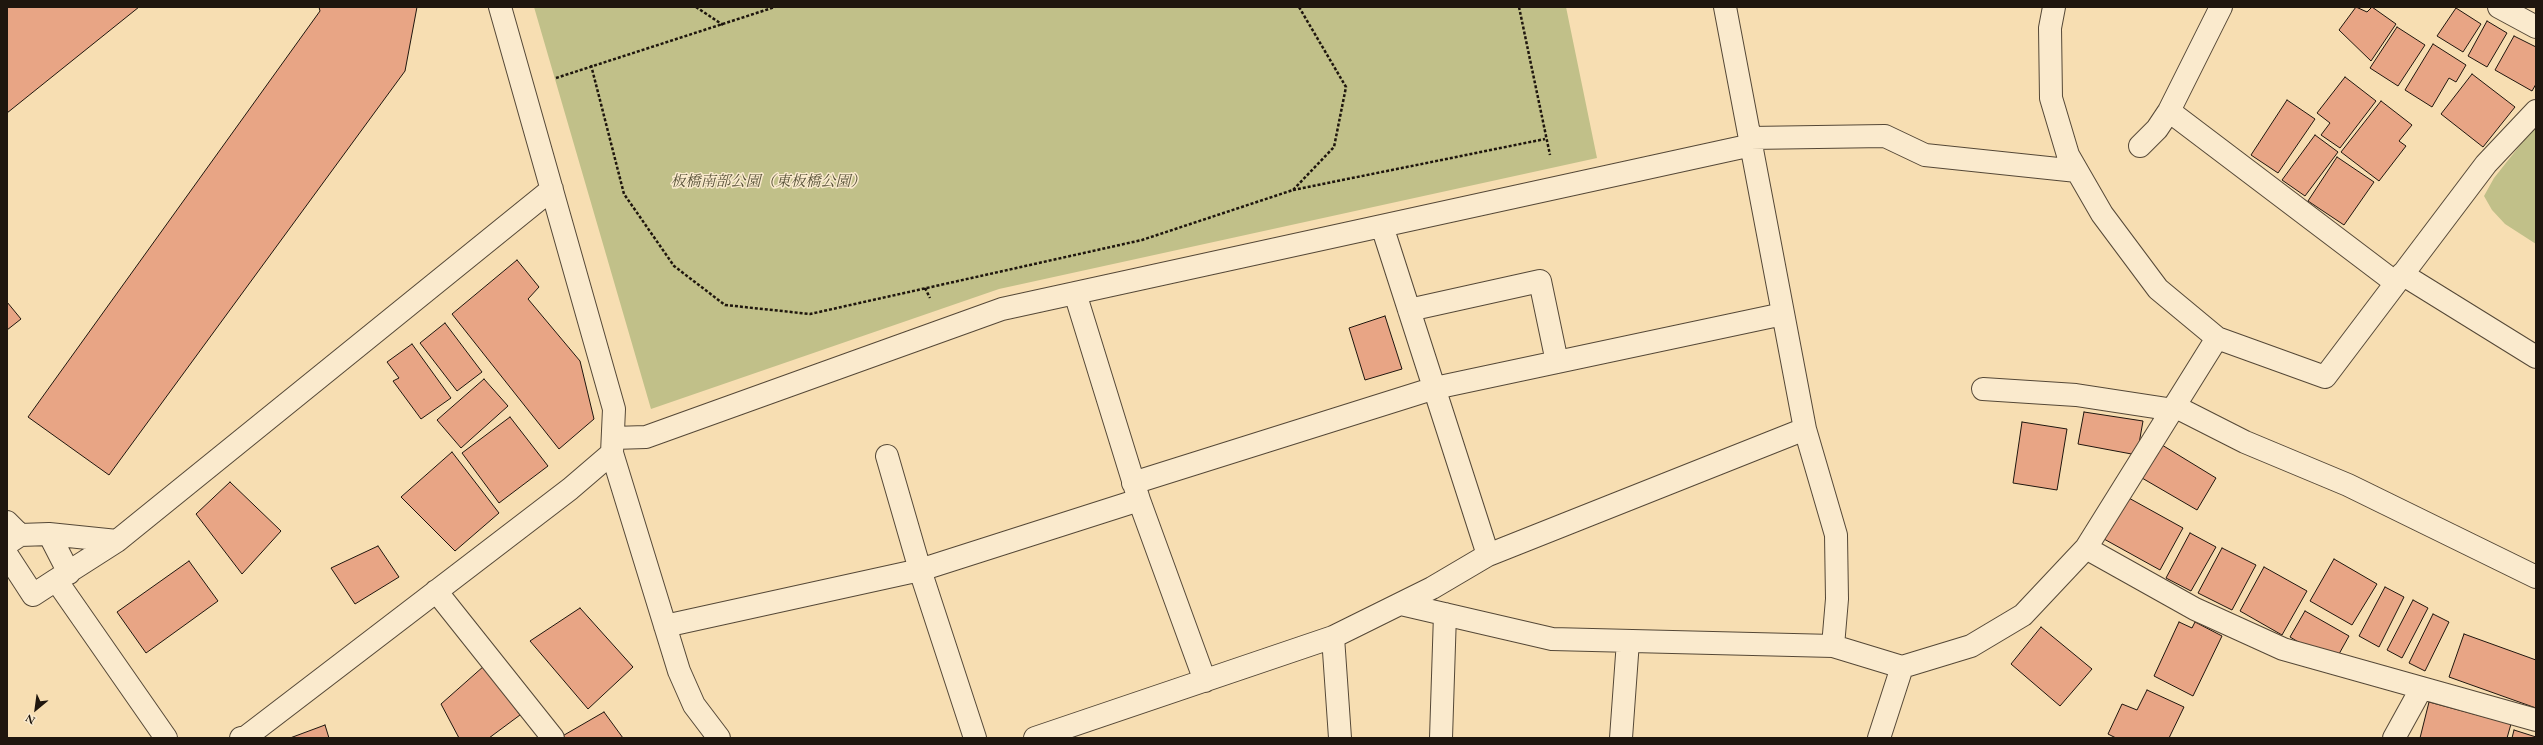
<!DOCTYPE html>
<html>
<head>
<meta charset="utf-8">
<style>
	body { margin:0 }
	#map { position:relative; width:2543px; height:745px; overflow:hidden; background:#f7deb2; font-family:"EB Garamond",serif }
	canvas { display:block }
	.frame { position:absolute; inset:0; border:8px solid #1f160e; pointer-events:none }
	.north { position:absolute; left:16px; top:689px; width:40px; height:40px; -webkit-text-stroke:3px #faeacd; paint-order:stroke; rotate:209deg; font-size:11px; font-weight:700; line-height:16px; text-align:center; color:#1f160e }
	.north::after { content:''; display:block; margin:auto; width:14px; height:18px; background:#1f160e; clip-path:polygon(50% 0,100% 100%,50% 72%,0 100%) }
</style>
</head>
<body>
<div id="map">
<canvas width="2543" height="745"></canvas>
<div class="frame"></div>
<div class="north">N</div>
</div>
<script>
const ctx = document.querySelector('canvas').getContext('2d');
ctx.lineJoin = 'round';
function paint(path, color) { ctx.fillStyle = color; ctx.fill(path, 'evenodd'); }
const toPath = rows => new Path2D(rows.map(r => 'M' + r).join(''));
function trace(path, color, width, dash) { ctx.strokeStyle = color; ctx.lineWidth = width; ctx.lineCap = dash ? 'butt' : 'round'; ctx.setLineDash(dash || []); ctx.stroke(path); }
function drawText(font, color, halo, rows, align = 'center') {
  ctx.font = font + ' "EB Garamond","Noto Serif JP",serif'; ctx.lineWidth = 3; ctx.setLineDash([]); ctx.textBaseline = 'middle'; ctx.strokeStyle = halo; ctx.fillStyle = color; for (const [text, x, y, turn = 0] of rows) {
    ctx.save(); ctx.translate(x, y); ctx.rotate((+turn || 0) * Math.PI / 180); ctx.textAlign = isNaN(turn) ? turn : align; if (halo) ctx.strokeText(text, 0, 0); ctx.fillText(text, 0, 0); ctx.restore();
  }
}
const green = toPath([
	[534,7,1566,7,1597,158,999,289,651,409],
	[2536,125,2536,244,2505,224,2492,210,2484,196,2494,178]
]);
const building = toPath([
	[7,7,139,7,7,113,7,7],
	[319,7,417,7,405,71,109,475,28,417,320,11,319,7],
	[2356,7,2367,12,2372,7,2396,24,2371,61,2339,30,2356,7],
	[2456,8,2481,24,2463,52,2437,36,2456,8],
	[2487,21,2507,33,2487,67,2468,56,2487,21],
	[2397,27,2425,45,2398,86,2370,68,2397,27],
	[2514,36,2536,47,2536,84,2532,91,2495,70,2514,36],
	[2433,44,2466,65,2456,82,2449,78,2432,107,2405,90,2433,44],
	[2472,74,2515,107,2483,147,2441,114,2472,74],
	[2345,77,2376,101,2340,148,2321,135,2330,123,2317,113,2345,77],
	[2287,100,2315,119,2278,173,2251,155,2287,100],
	[2381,101,2412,125,2399,141,2406,146,2379,181,2341,152,2381,101],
	[2315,135,2338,152,2305,196,2282,180,2315,135],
	[2337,157,2374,182,2344,225,2308,201,2337,157],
	[517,260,539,287,528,299,580,361,594,419,559,449,452,314,517,260],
	[7,302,21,319,7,330,7,302],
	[1385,316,1402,369,1365,380,1349,328,1385,316],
	[445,323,482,372,457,391,420,343,445,323],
	[412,344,451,398,421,419,393,381,399,378,387,362,412,344],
	[484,379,508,406,461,448,437,420,484,379],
	[2084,412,2143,421,2137,455,2078,444,2084,412],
	[510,417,548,466,499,503,462,453,510,417],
	[2022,422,2067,429,2057,490,2013,483,2022,422],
	[2162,445,2216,478,2197,510,2142,478,2162,445],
	[452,452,499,513,455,551,401,497,452,452],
	[230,482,281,531,242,574,196,514,230,482],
	[2127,497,2183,528,2160,570,2104,539,2127,497],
	[2190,533,2216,547,2191,591,2166,578,2190,533],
	[378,546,399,577,355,604,331,568,378,546],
	[2222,548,2256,565,2232,610,2198,593,2222,548],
	[2334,559,2377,584,2352,625,2310,601,2334,559],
	[189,561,218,601,146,653,117,612,189,561],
	[2264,567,2307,591,2282,635,2240,611,2264,567],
	[2385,587,2404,597,2379,647,2359,636,2385,587],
	[2413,600,2428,608,2402,658,2387,650,2413,600],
	[580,608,633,667,588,709,530,641,580,608],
	[2305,611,2349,636,2334,663,2290,637,2305,611],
	[2433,614,2449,622,2425,671,2409,663,2433,614],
	[2179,622,2192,628,2195,622,2222,636,2193,696,2154,676,2179,622],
	[2041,627,2092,669,2060,706,2011,664,2041,627],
	[2464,634,2536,660,2536,708,2449,677,2464,634],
	[484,666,520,715,489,738,459,738,441,704,484,666],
	[2147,690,2184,707,2169,738,2116,738,2108,734,2122,704,2137,710,2147,690],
	[2429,702,2511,724,2507,738,2420,738,2429,702],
	[604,712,623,738,559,738,604,712],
	[325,725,329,738,290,738,325,725],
	[2514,730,2536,737,2536,738,2512,738,2514,730]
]);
const path = toPath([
	[696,7,723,25],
	[1519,7,1550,155],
	[591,65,624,194,674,266,725,305,810,314,1142,240,1293,190,1334,147,1346,87,1299,7],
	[556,78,775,7],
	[1293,190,1545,139],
	[925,288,930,298]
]);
const minor = toPath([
	[2054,7,2050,28,2051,98,2068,155,2102,214,2158,289,2217,338,2325,377,2486,164,2536,111],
	[2499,7,2536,27],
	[2169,111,2396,283],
	[1750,138,1885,136,1925,155,2077,171],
	[2140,146,2157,129,2169,111,2221,7],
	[1382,226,1488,555],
	[2402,274,2536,357],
	[1075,293,1139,500,1205,681],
	[1409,310,1540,281,1557,362],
	[1983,389,2076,395,2174,410],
	[2176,407,2245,442,2348,485,2536,577],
	[1805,429,1836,535,1837,599,1833,646],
	[613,438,646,437,1002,309,1752,145],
	[612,453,679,671,694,705,719,738],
	[887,456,920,570,975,738],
	[1133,483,1435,388,1783,314],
	[7,522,20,535,8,543],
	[49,534,69,573],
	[20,535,49,534,117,541],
	[2086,548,2195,609,2283,649,2536,720],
	[7,555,33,595,56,580,166,738],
	[56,580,117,541,552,189],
	[436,591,553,738],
	[1401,604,1552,639,1833,646,1902,667,1971,646,2023,615,2086,548,2217,338],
	[665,626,920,570,1139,500],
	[1333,637,1340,738],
	[241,738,246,737,570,489,612,453,614,409,500,7],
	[1035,738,1333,637,1432,588,1488,555,1805,429,1725,7],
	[1441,738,1445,614],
	[1621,738,1628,641],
	[1879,738,1902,667],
	[2394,738,2421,689]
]);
const parkNames = [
	["板橋南部公園（東板橋公園）",768,182]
];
paint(green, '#c1c089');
paint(building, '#e8a585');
trace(building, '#1f160e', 1);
trace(minor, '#554837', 24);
trace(path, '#1f160e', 2.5, [3, 2]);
trace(minor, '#faeacd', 22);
drawText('italic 15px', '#585239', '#faeacd', parkNames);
</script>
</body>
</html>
